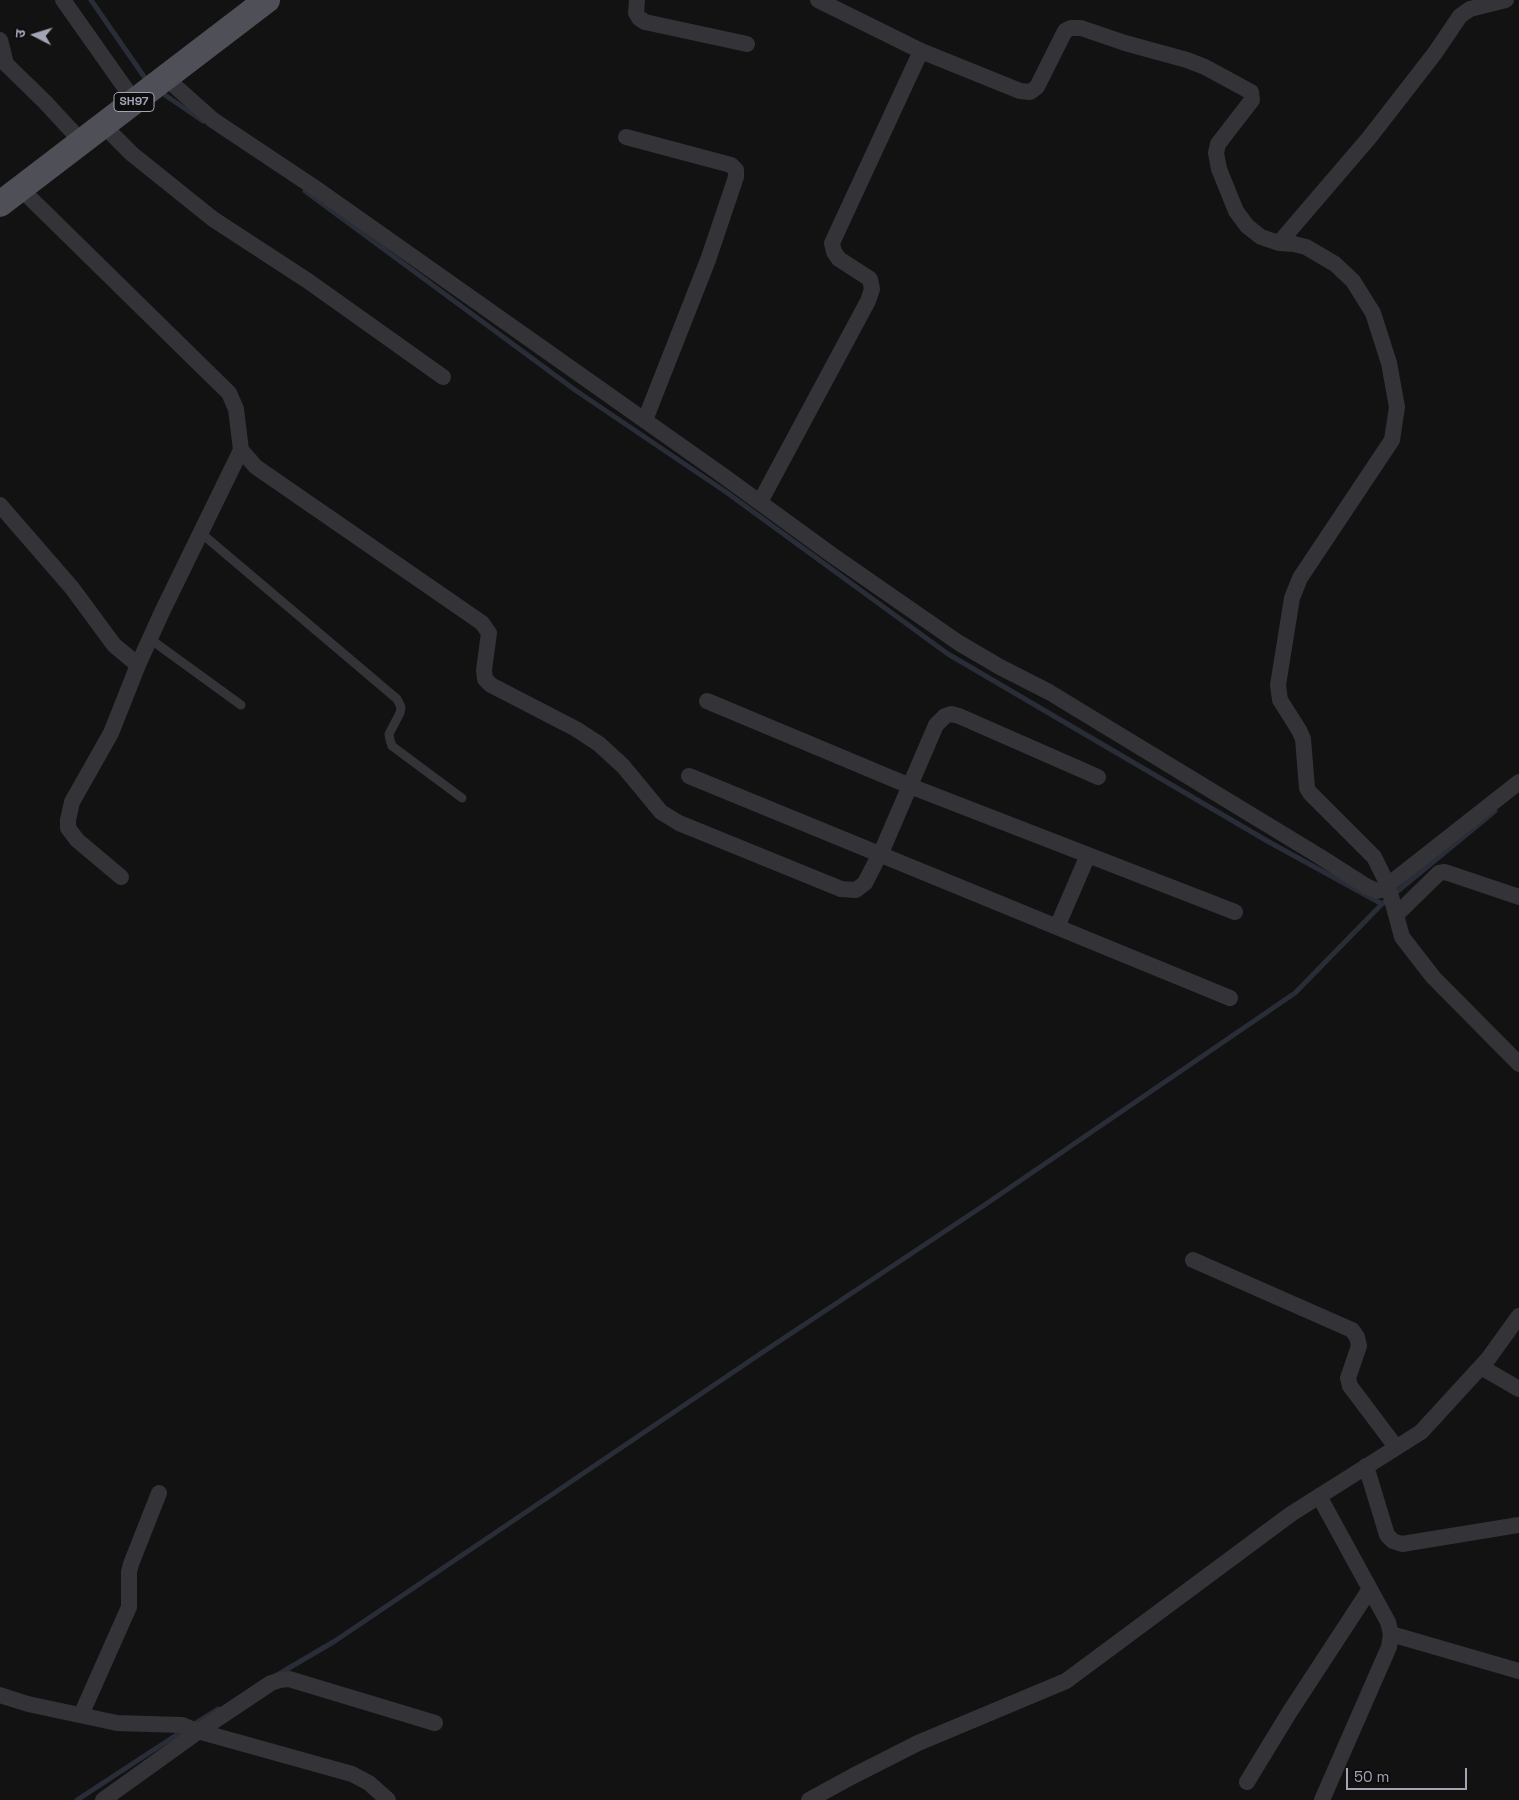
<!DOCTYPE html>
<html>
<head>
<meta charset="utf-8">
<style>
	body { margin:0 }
	#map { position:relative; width:1519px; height:1800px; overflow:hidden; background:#121213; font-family:"Space Grotesk","Noto Sans Devanagari",sans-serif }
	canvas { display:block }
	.north { position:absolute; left:10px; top:10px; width:50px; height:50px; -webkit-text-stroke:4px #0d0d0e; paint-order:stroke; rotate:275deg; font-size:14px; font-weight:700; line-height:20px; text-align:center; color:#a3a4b4 }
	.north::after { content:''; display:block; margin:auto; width:18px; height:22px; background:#a3a4b4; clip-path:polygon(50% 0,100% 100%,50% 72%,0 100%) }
	.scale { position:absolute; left:1346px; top:1768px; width:121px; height:22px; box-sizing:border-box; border:2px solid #a3a4b4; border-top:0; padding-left:6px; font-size:15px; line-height:18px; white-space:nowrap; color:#a3a4b4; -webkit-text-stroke:4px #0d0d0e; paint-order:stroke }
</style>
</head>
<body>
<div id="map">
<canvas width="1519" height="1800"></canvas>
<div class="north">उ</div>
<div class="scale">50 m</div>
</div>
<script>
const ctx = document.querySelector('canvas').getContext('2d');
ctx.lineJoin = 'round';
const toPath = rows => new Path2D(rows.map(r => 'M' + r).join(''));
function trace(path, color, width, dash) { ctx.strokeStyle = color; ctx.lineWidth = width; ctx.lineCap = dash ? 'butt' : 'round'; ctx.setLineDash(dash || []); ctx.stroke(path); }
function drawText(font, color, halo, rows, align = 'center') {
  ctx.font = font + ' "Space Grotesk",sans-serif'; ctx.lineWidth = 5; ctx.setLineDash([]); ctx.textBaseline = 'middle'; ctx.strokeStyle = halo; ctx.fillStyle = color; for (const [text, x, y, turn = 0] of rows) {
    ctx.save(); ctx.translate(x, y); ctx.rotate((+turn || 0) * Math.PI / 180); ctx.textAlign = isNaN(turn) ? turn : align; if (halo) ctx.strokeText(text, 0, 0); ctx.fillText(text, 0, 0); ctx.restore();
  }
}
const stream = toPath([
	[91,0,145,78],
	[162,93,203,121],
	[305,191,575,390,726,492,948,654,1269,842,1382,904],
	[277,1675,335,1641,760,1354,986,1204,1295,993,1382,904,1495,811],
	[191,1726,218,1709],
	[77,1800,184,1730]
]);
const lane = toPath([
	[201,533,397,699,401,707,400,713,389,734,390,740,392,746,462,798],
	[150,639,241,705]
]);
const street = toPath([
	[63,0,135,102],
	[637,0,636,13,639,18,645,22,747,44],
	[818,0,921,51,1020,91,1030,92,1037,87,1065,31,1071,28,1081,28,1125,43,1187,60,1205,67,1251,92,1252,100,1218,144,1216,153,1219,169,1236,211,1247,226,1261,237,1279,243,1294,244,1306,247,1335,264,1353,281,1373,313,1389,363,1397,407,1392,440,1300,578,1292,598,1278,685,1280,700,1299,730,1303,739,1307,788,1310,793,1374,857,1388,885,1402,937,1433,977,1519,1064],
	[0,40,6,64,45,102,82,142],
	[166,78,213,120,321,192,725,477,832,555,959,643,1000,667,1049,692,1319,856,1366,886,1377,891,1388,889],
	[103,125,132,154,213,219,308,281,443,377],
	[626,137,731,165,736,170,736,177,708,260,645,420],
	[20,188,229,393,236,409,241,450,256,467,482,623,489,633,484,670,485,679,491,685,576,729,599,744,623,766,661,812,679,823,841,889,856,890,865,883,884,846,936,725,945,716,951,714,959,716,1098,777],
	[1279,243,1369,138,1435,53,1460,16,1470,9,1506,0],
	[760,502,868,301,872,289,870,279,839,259,834,252,832,243,921,51],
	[0,505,72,588,114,645,138,665],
	[707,701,910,786,1235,912],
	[689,776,1230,998],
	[121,877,77,840,68,828,68,820,72,802,111,733,138,665,162,612,241,450],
	[1388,885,1519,782],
	[1396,915,1439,873,1445,872,1519,897],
	[1057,927,1088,855],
	[1193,1260,1352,1330,1357,1337,1359,1346,1348,1378,1350,1386,1396,1447],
	[1481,1367,1519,1389],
	[1366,1466,1387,1535,1393,1541,1402,1544,1519,1525],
	[1319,1496,1388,1622,1391,1634,1389,1647,1322,1800],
	[1391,1634,1519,1671],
	[0,1695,28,1704,117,1723,182,1725,194,1730,352,1774,369,1783,388,1800],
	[81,1715,129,1607,129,1572,131,1564,159,1493],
	[1247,1782,1289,1713,1370,1589],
	[103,1800,199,1731,271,1683,280,1680,289,1679,435,1723],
	[809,1800,853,1776,918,1743,1066,1681,1291,1514,1421,1432,1488,1359,1519,1316]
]);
const primary = toPath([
	[0,204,267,0]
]);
const shields = [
	[134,102,40]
];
const shieldNames = [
	["SH97",134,102]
];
trace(stream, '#282d37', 5);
trace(lane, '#333338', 9);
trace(street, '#333338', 16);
trace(primary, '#4f4f57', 26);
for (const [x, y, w] of shields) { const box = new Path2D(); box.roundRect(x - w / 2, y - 9.5, w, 19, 4); ctx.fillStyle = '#0d0d0e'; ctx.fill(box); trace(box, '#a3a4b4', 1); }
drawText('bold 12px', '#a3a4b4', null, shieldNames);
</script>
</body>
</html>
